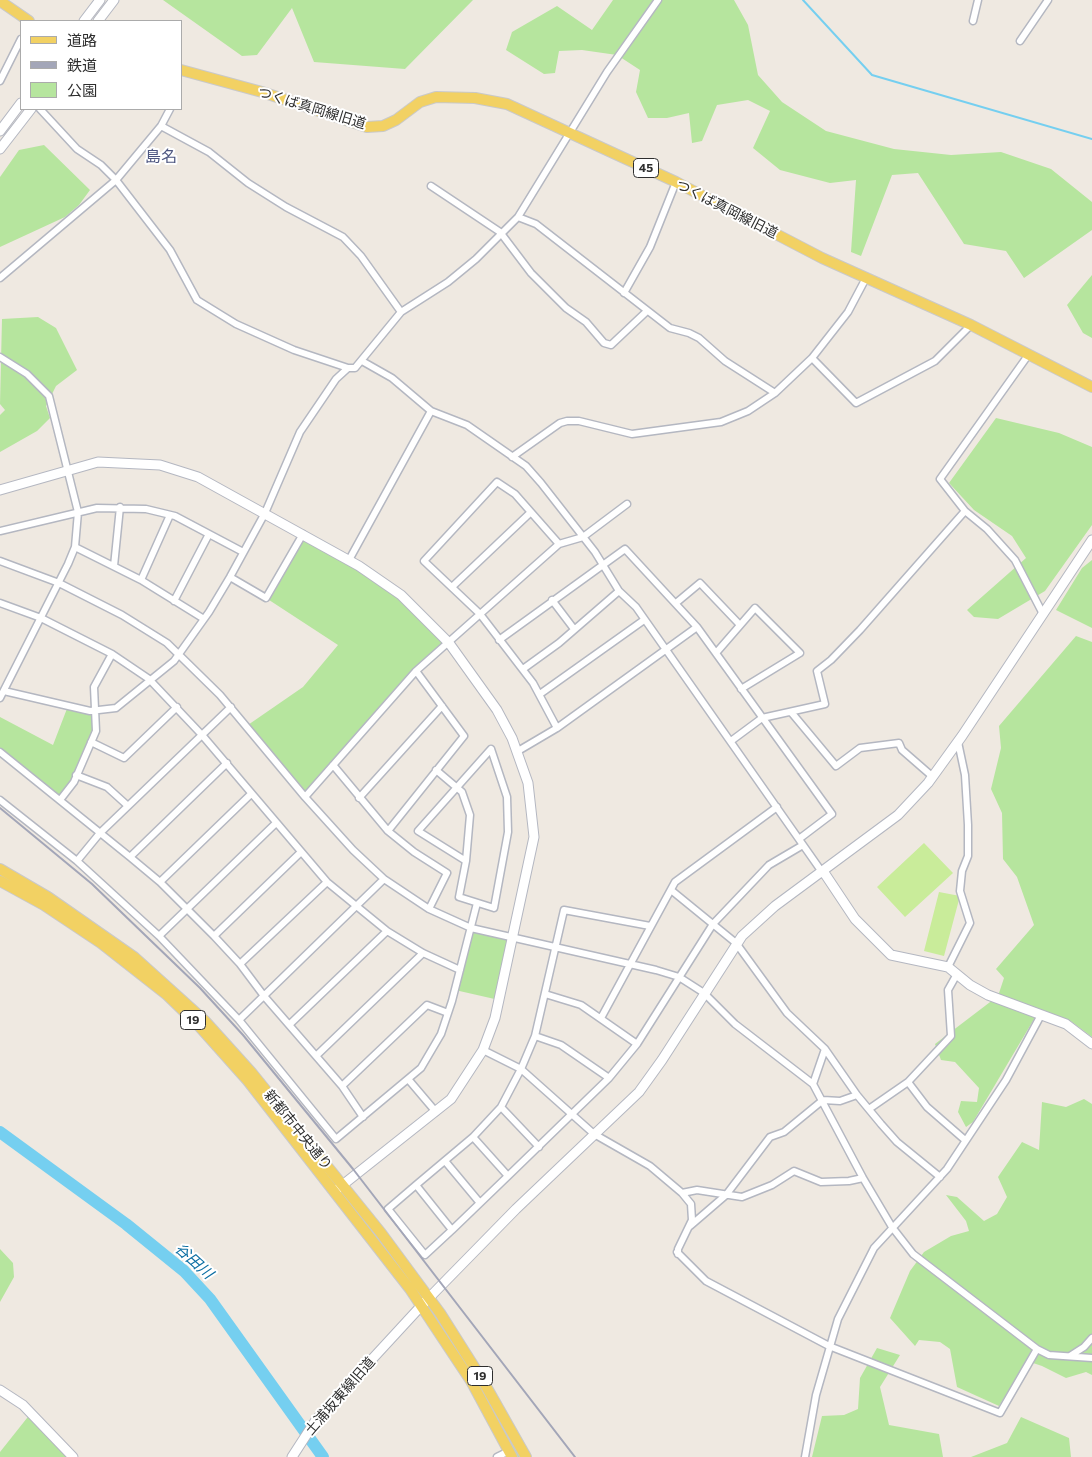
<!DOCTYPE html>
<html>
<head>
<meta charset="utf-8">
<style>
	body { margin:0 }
	#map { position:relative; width:1092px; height:1457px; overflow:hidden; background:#efe9e1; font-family:Commissioner,"Noto Sans JP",sans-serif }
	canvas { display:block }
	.legend { position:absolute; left:20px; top:20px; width:162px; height:90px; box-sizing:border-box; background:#fff; border:1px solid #ababab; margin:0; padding:6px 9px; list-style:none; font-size:15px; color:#2e2e2e }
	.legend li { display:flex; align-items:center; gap:10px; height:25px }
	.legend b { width:25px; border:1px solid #ababab }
</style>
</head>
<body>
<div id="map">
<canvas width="1092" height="1457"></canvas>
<ul class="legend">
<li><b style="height:6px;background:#f2d163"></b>道路</li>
<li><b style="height:6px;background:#a3a6b8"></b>鉄道</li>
<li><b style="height:14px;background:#b6e59e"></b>公園</li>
</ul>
</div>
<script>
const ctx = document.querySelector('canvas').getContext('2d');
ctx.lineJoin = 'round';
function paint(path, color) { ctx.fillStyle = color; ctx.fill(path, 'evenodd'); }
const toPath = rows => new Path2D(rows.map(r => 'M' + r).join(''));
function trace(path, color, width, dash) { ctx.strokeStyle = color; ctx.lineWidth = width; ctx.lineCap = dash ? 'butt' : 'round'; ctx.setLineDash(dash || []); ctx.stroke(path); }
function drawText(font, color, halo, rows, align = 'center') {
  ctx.font = font + ' Commissioner,"Noto Sans JP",sans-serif'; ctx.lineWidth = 4; ctx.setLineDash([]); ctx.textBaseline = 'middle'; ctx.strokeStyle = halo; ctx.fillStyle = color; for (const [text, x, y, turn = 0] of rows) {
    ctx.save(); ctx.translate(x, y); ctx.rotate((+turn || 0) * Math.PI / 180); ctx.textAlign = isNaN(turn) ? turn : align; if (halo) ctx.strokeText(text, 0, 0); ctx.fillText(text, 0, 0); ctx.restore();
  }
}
const green = toPath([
	[163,0,473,0,405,69,314,62,292,8,257,55,242,56],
	[613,0,734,0,748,25,758,75,782,102,826,131,894,149,951,155,1001,152,1051,169,1092,202,1092,230,1024,278,1006,251,964,244,918,173,892,175,861,256,851,252,856,180,830,183,780,170,753,148,770,111,748,100,717,105,702,141,692,143,689,113,667,118,648,118,636,92,640,70,617,55,582,50,559,51,555,73,544,74,506,50,512,32,557,6,592,30],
	[44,145,90,190,79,205,65,217,0,247,0,177,19,150],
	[1092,275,1092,338,1083,333,1067,305],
	[38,317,56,328,77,370,56,386,46,406,50,418,37,431,0,452,0,415,5,410,0,404,2,319],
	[996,418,1059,433,1092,447,1092,525,1045,591,998,619,974,617,967,610,1026,558,1012,536,974,510,949,483],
	[303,534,401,595,449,643,416,671,305,797,245,727,303,687,338,645,266,598],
	[1092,560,1092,628,1056,610,1082,568],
	[1076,636,1092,642,1092,1037,1072,1022,1040,1009,973,1122,966,1127,958,1112,961,1101,977,1102,979,1088,955,1062,941,1060,935,1044,998,996,1004,978,996,969,1034,925,1017,877,1003,859,1002,813,991,789,1001,748,999,726],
	[68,706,96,711,96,731,76,775,60,800,0,752,0,717,53,745],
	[471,928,514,937,499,1000,455,990],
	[1084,1099,1092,1104,1092,1375,1086,1372,1066,1378,1042,1366,1027,1361,999,1406,957,1387,950,1349,940,1342,919,1340,915,1346,890,1318,910,1271,924,1252,951,1236,969,1231,966,1221,946,1195,957,1197,984,1221,997,1214,1007,1197,998,1177,1022,1142,1039,1150,1042,1102,1066,1107],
	[0,1249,13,1263,14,1277,0,1302],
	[458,1347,459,1347,521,1457,516,1457],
	[877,1348,900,1355,880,1387,889,1425,939,1434,943,1457,812,1457,822,1416,844,1415,858,1409,860,1378],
	[31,1413,77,1457,0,1457,0,1452],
	[1021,1417,1069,1438,1071,1457,971,1457,1007,1443]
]);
const pitch = toPath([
	[924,843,953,873,905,917,877,887],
	[939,892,960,896,944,956,924,951]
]);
const stream = toPath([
	[803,0,872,75,1092,139]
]);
const river = toPath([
	[0,1132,126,1224,184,1271,210,1299,323,1457]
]);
const street = toPath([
	[973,21,978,0],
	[1020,41,1048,0],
	[0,81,21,39],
	[40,109,77,149,101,165,116,180,170,250,197,300,236,324,294,350,348,368],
	[161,126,209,152,248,183,286,207,343,237,361,256,401,312],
	[431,186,500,232,531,273,566,308,586,322,604,343,611,345,647,311],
	[518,217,536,224,670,328,689,333,699,338,725,361,775,393],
	[0,278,116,180,161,126,170,109],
	[624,293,650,247,676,182],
	[1029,354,940,479,965,511,987,529,1015,560,1043,614],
	[0,357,27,374,49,396,78,512,75,547,68,564,0,698],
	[812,358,856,403,935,361,971,325],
	[362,361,392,378,431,411,467,425,526,466,541,483,595,552,619,591,636,607,822,872],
	[512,457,560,423,567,421,579,421,632,434,721,422,748,411,775,393,812,358,848,312,866,278],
	[0,531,97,508,146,509,175,516,243,552],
	[75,547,141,580,204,619],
	[349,560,431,411],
	[0,561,59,583,122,615,167,643,220,695,305,797,353,850,384,879,429,909,471,928,656,970,679,977,704,993,735,1024,813,1084,863,1178,892,1227,913,1254,1037,1349],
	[114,566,120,507],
	[230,577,266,598,303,534],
	[141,580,170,515],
	[453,586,531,512],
	[552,600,574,629],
	[174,601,209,534],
	[0,603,41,618,112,654,149,679,202,735,327,882,387,931,423,953,460,970],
	[676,603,700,583,740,625],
	[499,640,625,549,697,627,832,814,799,839],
	[716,653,755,608,800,653,741,689],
	[523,669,559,643,619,591],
	[4,691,90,711,116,708,174,661,209,612,230,577,265,513,300,432,336,379,348,368,355,368,401,312,448,282,476,259,518,217,607,72,658,0],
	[540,694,644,620],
	[791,712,836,766,860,748,899,743,902,750,933,777],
	[557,728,533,683,480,614,424,561,497,482,515,494,559,544],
	[731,741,762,718,825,704,817,671,831,660,860,630,965,511],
	[91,742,124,758,177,707],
	[491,749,507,797,508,832,494,908,459,897,466,861,418,831,491,749],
	[518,751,557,728,697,627],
	[0,752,130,857,160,882,214,936,240,964,264,996,342,1086,363,1117],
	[333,765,388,831,414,852,447,873,429,909],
	[436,770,462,792,470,815,466,861],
	[76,775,107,787,128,806],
	[305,797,416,671,559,544,583,537,627,504],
	[359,798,442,706],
	[0,800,77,861,159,936,239,1020,336,1139,421,1068,441,1034,452,1001,477,903],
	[60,800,74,782,96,731,94,687,112,654],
	[388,831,464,736,416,671],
	[130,857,227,763],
	[77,861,100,833,231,707],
	[160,882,251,794],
	[671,890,736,943,787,1013,825,1049,857,1095,881,1124,897,1142,940,1177],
	[159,936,276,823],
	[214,936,301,852],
	[240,964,327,882],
	[948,967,970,923,960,891,962,871,968,856,968,825,965,775,958,742],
	[601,1018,675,882,777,807],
	[239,1020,384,879],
	[289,1025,387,931],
	[535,1036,561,1045,609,1078],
	[637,1044,713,924,769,865,803,845],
	[483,1050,521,1069,594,1134,650,1166,682,1193,691,1204,692,1220,678,1249,678,1254],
	[316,1056,423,953],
	[408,1079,436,1112],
	[908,1082,927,1107,965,1140],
	[813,1084,825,1049],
	[342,1086,427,1005,448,1013],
	[501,1107,539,1147],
	[869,1109,908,1082,951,1036,948,990,957,974],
	[473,1137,508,1176,609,1078,637,1044,581,1005,545,994],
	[445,1161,480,1203],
	[416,1185,452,1230,425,1255,388,1209,416,1185,473,1137,501,1107,521,1069,535,1036,564,910,650,926],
	[682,1193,697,1190,742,1197,772,1185,794,1171,821,1182,849,1181,863,1178],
	[690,1226,726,1195,770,1137,784,1132,823,1100,840,1101,857,1095],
	[452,1230,508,1176],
	[677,1252,706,1281,829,1346,1000,1413,1037,1349,1049,1355,1092,1358],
	[1070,1356,1084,1347,1092,1338],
	[497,1457,509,1451],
	[805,1457,816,1395,838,1319,874,1248,947,1169,1006,1080,1041,1015]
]);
const secondary = toPath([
	[84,21,100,0],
	[98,21,114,0],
	[0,131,21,103],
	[0,149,31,109],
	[0,490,98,462,160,465,198,477,359,566,401,595,449,643,497,710,512,738,528,783,534,837,495,1018,483,1050,451,1099,335,1191],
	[823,871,855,919,891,955,948,967,970,985,988,995,1066,1024,1092,1044],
	[0,1390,23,1405,73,1457],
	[292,1457,316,1420,422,1305,516,1209,639,1092,662,1060,742,936,775,906,898,815,928,783,962,736,1092,540]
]);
const primary = toPath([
	[0,1,29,21],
	[181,70,262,92,367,127,383,126,396,120,420,102,436,97,475,98,507,104,676,182,822,258,971,325,1092,387],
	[0,869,48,897,134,957,205,1021,251,1072,381,1233,440,1313,483,1381,526,1457],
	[0,881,44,905,101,943,166,994,199,1026,248,1081,410,1289,471,1381,512,1457]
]);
const rail = toPath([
	[0,808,92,884,200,988,243,1035,353,1169,575,1457]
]);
const shields = [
	[646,168,25],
	[193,1020,25],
	[480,1376,25]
];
const shieldNames = [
	["45",646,168],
	["19",193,1020],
	["19",480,1376]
];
const streetNames = [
	["つくば真岡線旧道",312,108,17],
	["つくば真岡線旧道",727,209,27],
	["新都市中央通り",298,1130,51],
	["土浦坂東線旧道",340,1396,-49]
];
const waterNames = [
	["谷田川",194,1261,42]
];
const quarterNames = [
	["島名",161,157]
];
paint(green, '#b6e59e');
paint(pitch, '#c9ec9a');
trace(stream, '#75cff0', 2);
trace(river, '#75cff0', 12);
trace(street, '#b4b7c1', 9);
trace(secondary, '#b4b7c1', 11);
trace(primary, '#c9c9c9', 12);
trace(street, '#fff', 6);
trace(secondary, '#fff', 9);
trace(primary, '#f2d163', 10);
trace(rail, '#a3a6b8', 2);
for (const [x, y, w] of shields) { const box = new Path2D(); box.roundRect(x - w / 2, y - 9.5, w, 19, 4); ctx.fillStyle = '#fff'; ctx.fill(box); trace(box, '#2e2e2e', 1); }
drawText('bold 12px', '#2e2e2e', null, shieldNames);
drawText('14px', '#2e2e2e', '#fff', streetNames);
drawText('italic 15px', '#0d6fa3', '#fff', waterNames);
drawText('16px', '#4d5680', '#fff', quarterNames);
</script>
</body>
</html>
